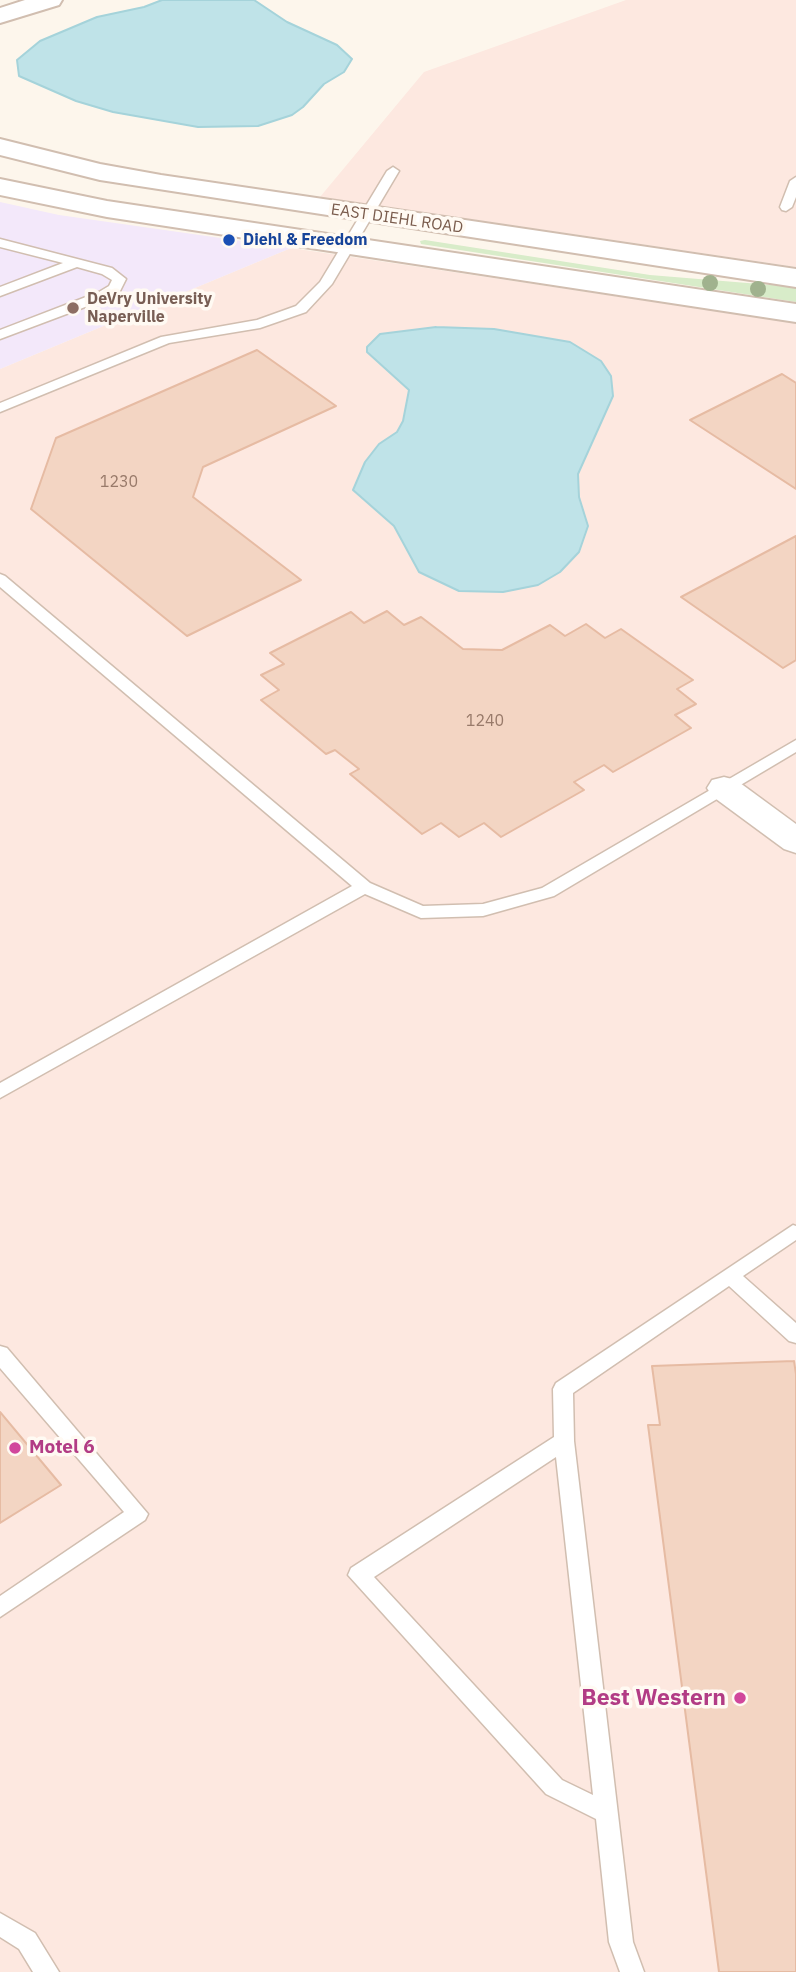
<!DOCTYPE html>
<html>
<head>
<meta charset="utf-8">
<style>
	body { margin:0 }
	canvas { display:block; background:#fdf6ec }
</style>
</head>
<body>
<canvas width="796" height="1972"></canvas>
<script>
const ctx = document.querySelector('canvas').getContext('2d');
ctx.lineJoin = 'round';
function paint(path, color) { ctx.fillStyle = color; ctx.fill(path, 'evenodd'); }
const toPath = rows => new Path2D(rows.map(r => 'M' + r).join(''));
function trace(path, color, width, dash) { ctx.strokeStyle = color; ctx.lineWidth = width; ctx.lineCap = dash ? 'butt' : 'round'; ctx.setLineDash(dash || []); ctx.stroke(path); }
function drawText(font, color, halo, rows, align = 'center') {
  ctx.font = font + ' "IBM Plex Sans",sans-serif'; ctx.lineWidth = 7; ctx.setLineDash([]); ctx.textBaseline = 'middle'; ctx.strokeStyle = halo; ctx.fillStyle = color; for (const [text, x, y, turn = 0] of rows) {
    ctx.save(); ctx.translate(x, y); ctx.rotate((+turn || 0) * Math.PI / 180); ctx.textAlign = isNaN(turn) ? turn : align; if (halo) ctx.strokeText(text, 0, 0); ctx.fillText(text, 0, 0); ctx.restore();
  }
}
const commercial = toPath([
	[626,0,796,0,796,267,320,197,424,72],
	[291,248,796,323,796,1972,0,1972,0,369]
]);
const education = toPath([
	[0,202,59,215,291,248,0,369]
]);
const green = toPath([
	[425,240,650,275,796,287,796,302,421,244,420,241]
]);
const water = toPath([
	[162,0,254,0,287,22,337,45,352,59,344,72,324,84,303,107,292,115,258,126,198,127,113,112,76,101,19,76,17,60,40,41,97,17,144,7,162,0],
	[436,327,494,329,570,342,601,361,611,376,613,396,578,474,579,497,588,526,579,552,560,572,538,585,503,592,459,591,419,572,394,526,353,490,365,462,379,444,397,432,403,421,409,390,367,352,367,347,380,334,436,327]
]);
const building = toPath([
	[257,350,336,406,203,467,193,497,301,580,187,636,31,509,56,438,257,350],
	[782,374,796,383,796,489,690,420,782,374],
	[796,536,796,660,783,668,681,597,796,536],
	[387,611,404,625,421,617,463,649,502,650,550,625,565,636,586,624,605,638,621,629,693,680,677,689,696,704,675,715,691,728,613,772,604,765,574,782,584,790,501,837,484,823,459,837,441,823,422,834,350,774,359,769,335,750,326,754,261,700,279,690,261,675,284,664,270,653,351,612,364,623,387,611],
	[794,1361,796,1374,796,1972,719,1972,648,1425,660,1425,652,1366,794,1361],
	[0,1412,61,1485,0,1523,0,1412]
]);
const service = toPath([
	[393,167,399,171,332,284,306,312,260,328,169,343,0,412,0,403,161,337,257,320,296,306,320,282,387,171,393,167],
	[796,177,796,197,792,207,786,211,782,210,780,207,790,181,796,177],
	[0,239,112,268,126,279,120,291,109,298,0,339,0,330,99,292,109,286,112,280,102,274,77,267,0,296,0,287,63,263,0,247,0,239],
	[0,574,5,576,370,883,423,906,483,904,542,888,796,740,796,752,554,896,483,916,421,918,365,894,0,1098,0,1083,352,886,0,587,0,574],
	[793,1225,796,1226,796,1240,743,1276,796,1323,796,1343,789,1341,729,1286,573,1393,574,1441,633,1942,644,1972,620,1972,609,1942,596,1819,546,1794,348,1575,351,1568,554,1437,553,1389,556,1383,793,1225],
	[556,1457,593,1795,562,1780,374,1577,556,1457],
	[0,1346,7,1348,148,1514,145,1520,0,1617,0,1596,124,1512,0,1368,0,1346],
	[0,1913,35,1933,59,1972,33,1972,19,1949,0,1937,0,1913]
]);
const minor = toPath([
	[724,777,736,780,796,824,796,853,784,849,712,796,707,788,712,780,724,777]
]);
const tertiary = toPath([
	[25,0,62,0,59,5,0,23,0,8,25,0],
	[0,139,100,164,161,175,796,269,796,287,100,180,0,155,0,139],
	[0,179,107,201,796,304,796,322,107,217,0,195,0,179]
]);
const trees = [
	[710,283],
	[758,289]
];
const markers = [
	[229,240,7,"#1a4fb4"],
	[73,308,7,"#8d6e63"],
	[15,1448,7,"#d1479c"],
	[740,1698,7,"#d1479c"]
];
const farStreetnames = [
	["EAST DIEHL ROAD",397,219,8]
];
const farTransitnames = [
	["Diehl & Freedom",243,240]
];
const farEducationnames = [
	["DeVry University",87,299],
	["Naperville",87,317]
];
const numberNames = [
	["1230",119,482],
	["1240",485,721]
];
const hotelNames = [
	["Motel 6",29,1448]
];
const nearHotelnames = [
	["Best Western",726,1698]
];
paint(commercial, '#fde8e0');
paint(education, '#f3e8fa');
paint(green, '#d8ecc9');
paint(water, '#bfe3e8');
trace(water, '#a5d3da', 2);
paint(building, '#f3d5c3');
trace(building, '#e6bba3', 2);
trace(service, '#d1beb0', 3);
trace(minor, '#d1beb0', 3);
trace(tertiary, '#d1beb0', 4);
paint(service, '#fff');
paint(minor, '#fff');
paint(tertiary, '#fff');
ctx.fillStyle = '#a0b28e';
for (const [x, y] of trees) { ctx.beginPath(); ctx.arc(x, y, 8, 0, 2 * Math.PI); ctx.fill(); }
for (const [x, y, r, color] of markers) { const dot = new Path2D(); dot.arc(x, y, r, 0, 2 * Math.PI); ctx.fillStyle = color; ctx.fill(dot); trace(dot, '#fffaf3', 2.5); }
drawText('16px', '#7a5c4d', '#fffaf3', farStreetnames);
drawText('bold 16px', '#164399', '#fffaf3', farTransitnames, 'left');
drawText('bold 16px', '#785e54', '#fffaf3', farEducationnames, 'left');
drawText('16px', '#987a6a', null, numberNames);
drawText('bold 19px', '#b23c85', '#fffaf3', hotelNames, 'left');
drawText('bold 23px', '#b23c85', '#fffaf3', nearHotelnames, 'right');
</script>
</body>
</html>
